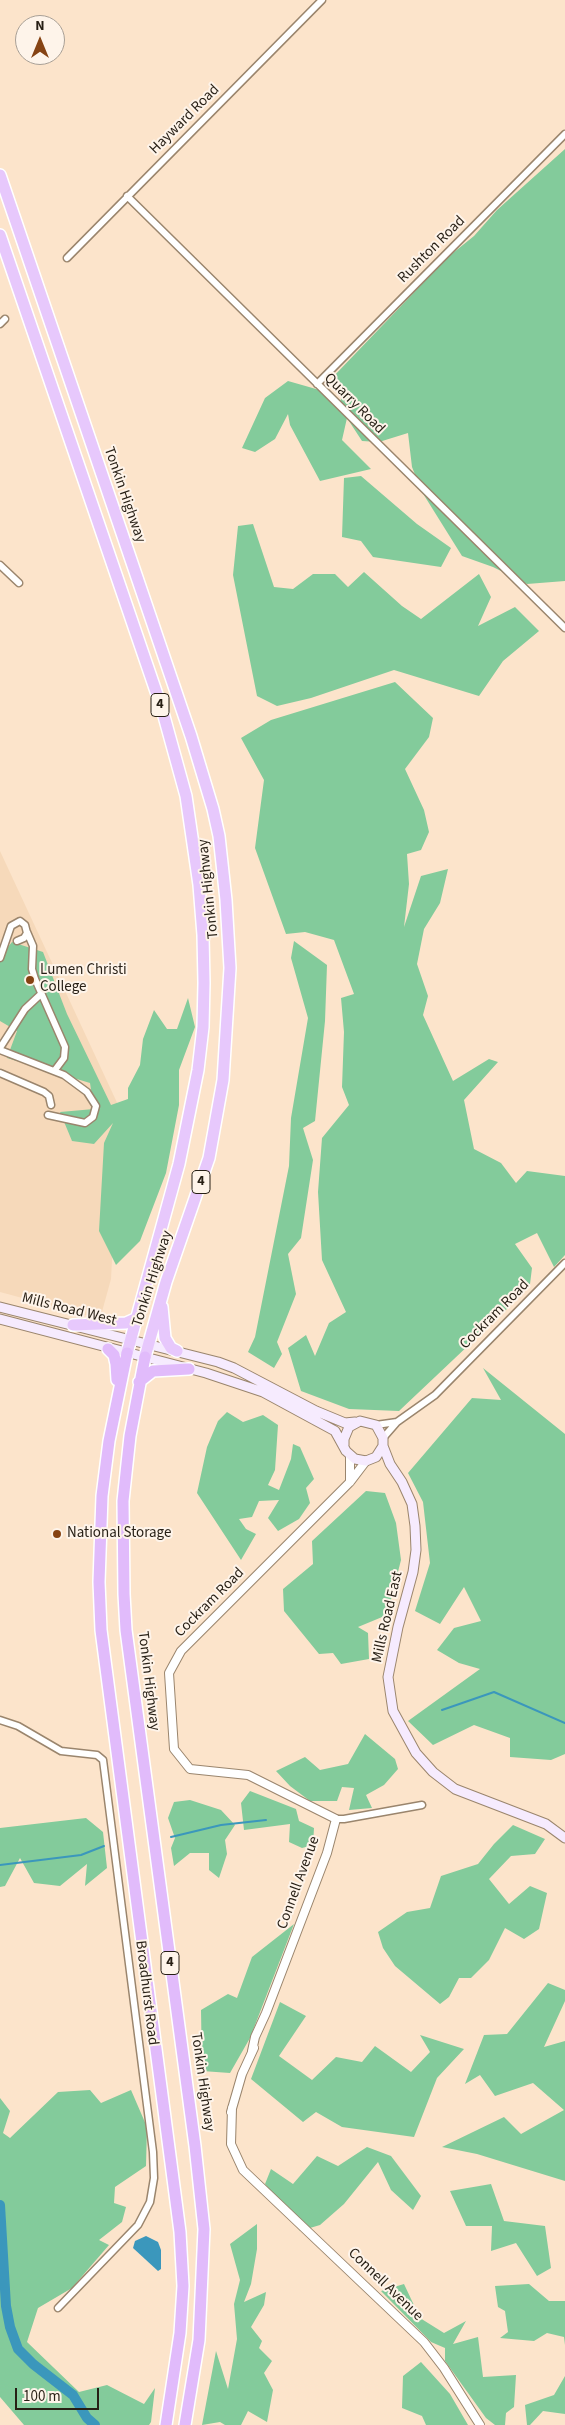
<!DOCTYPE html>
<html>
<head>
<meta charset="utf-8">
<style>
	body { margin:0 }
	#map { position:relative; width:565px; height:2425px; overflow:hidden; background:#fce4cb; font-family:"Source Sans 3",sans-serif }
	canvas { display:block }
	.north { position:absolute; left:15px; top:15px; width:50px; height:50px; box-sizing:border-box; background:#fef4ea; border:1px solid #a89f95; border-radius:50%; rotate:0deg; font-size:14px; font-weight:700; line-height:20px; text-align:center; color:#271f15 }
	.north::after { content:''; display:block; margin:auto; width:18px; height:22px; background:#864313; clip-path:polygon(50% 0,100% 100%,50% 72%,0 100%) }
	.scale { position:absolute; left:15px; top:2388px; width:84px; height:22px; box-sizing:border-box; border:2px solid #271f15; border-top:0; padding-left:6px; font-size:15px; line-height:18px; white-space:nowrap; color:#271f15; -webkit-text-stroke:4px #fef4ea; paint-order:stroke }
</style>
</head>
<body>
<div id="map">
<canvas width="565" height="2425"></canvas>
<div class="north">N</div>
<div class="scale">100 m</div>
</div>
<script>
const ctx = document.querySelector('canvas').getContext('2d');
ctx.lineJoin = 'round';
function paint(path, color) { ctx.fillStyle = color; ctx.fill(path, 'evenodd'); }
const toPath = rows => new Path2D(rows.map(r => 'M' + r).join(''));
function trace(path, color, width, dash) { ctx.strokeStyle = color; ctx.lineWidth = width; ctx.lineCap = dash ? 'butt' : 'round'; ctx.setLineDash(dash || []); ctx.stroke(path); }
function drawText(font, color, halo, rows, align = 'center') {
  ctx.font = font + ' "Source Sans 3",sans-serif'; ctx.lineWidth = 4; ctx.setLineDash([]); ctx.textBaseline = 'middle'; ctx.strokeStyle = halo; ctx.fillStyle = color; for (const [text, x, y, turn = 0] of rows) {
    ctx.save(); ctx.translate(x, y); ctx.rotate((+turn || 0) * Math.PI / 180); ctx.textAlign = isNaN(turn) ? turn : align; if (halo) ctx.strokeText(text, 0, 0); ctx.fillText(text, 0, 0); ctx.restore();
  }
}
const built = toPath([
	[0,851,120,1109,111,1279,100,1319,0,1292]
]);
const green = toPath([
	[565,149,565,581,527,584,493,567,462,556,422,492,412,467,408,433,379,442,362,441,347,418,342,440,371,469,320,481,290,425,288,414,275,439,255,452,242,448,265,398,288,381,323,391,338,408,343,393,332,378,448,257,474,236,497,210],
	[361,476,417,524,451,548,441,567,373,557,361,541,342,537,344,478],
	[253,524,274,587,293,589,313,574,335,574,348,587,364,572,402,606,421,619,479,574,491,597,478,626,515,607,539,631,503,661,479,696,394,670,311,698,277,706,257,696,233,575,238,526],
	[395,682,433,718,429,737,405,769,424,810,429,832,421,850,407,854,409,884,404,927,421,876,448,869,440,903,424,929,417,964,428,996,423,1015,453,1081,489,1059,498,1062,464,1100,474,1149,501,1163,516,1183,527,1171,565,1176,565,1255,554,1267,537,1233,515,1244,532,1268,530,1284,515,1295,509,1307,399,1411,349,1409,301,1391,288,1348,306,1335,315,1356,329,1323,346,1312,322,1260,318,1192,322,1138,349,1105,342,1087,344,1032,341,998,354,994,334,940,305,932,286,934,255,848,264,780,241,738,271,720],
	[294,941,327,965,325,1021,315,1121,303,1128,313,1160,301,1238,288,1254,296,1294,277,1342,282,1354,274,1368,248,1352,255,1337,289,1166,291,1118,308,1018,291,958],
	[12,942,43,952,67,1014,111,1105,128,1099,128,1088,140,1065,143,1039,154,1010,167,1029,177,1029,188,998,195,1027,179,1070,179,1105,166,1173,140,1241,116,1265,99,1231,104,1143,113,1123,94,1144,72,1141,60,1112,94,1109,90,1083,7,1058,17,1031,0,1021,0,957],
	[483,1368,565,1434,565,1754,551,1760,510,1757,510,1738,474,1725,433,1745,408,1721,480,1669,459,1663,437,1650,454,1628,481,1621,464,1587,440,1624,415,1611,430,1563,423,1502,408,1473,472,1398,501,1400],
	[227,1412,243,1422,263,1415,278,1425,275,1470,268,1485,279,1490,291,1459,293,1444,300,1447,314,1479,306,1488,310,1503,299,1519,278,1531,268,1518,279,1500,259,1501,252,1517,239,1519,246,1529,256,1534,241,1560,197,1493,207,1447,218,1421],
	[366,1491,385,1493,396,1523,401,1560,387,1615,358,1627,368,1633,369,1659,341,1664,333,1653,319,1654,284,1611,283,1589,313,1564,312,1541],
	[365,1734,395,1759,398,1769,384,1785,366,1795,372,1808,349,1810,354,1788,342,1787,337,1801,310,1801,290,1786,276,1771,305,1757,320,1770,348,1764],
	[250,1791,296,1809,299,1821,314,1828,313,1845,302,1848,289,1842,290,1824,244,1830,241,1803],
	[190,1800,221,1810,235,1825,225,1840,227,1854,219,1878,209,1870,209,1853,190,1853,174,1866,171,1848,175,1838,168,1818,174,1802],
	[86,1818,103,1832,107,1868,85,1886,87,1864,60,1886,34,1883,20,1858,5,1886,0,1887,0,1828],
	[513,1825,545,1839,535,1854,511,1856,489,1879,509,1904,530,1886,547,1893,539,1929,524,1939,505,1928,489,1960,471,1978,459,1978,449,1997,440,2004,395,1966,383,1948,378,1932,407,1912,430,1908,441,1876,478,1864,494,1844],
	[294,1924,250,2038,230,2073,202,2071,201,2010,228,1994,237,1998,252,1957],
	[548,1983,565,1990,565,2001,544,2047,565,2041,565,2181,477,2154,442,2147,504,2117,521,2134,564,2110,533,2083,495,2096,480,2075,465,2084,484,2035,507,2034],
	[280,2002,306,2016,279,2056,312,2080,336,2057,362,2062,375,2046,411,2072,430,2052,420,2035,464,2049,437,2078,414,2137,342,2127,316,2112,303,2122,251,2079],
	[90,2090,101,2103,131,2090,147,2127,146,2166,115,2187,114,2203,126,2207,122,2222,99,2240,109,2245,72,2288,38,2308,27,2342,79,2392,107,2385,144,2404,155,2388,151,2422,149,2425,24,2425,0,2397,0,2098,10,2111,3,2133,10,2138,58,2092],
	[367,2147,391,2156,421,2196,413,2210,391,2190,378,2162,344,2204,320,2225,300,2231,265,2184,271,2169,293,2184,317,2156,338,2166],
	[491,2184,504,2221,545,2226,551,2268,537,2276,516,2243,491,2251,492,2226,466,2226,450,2191],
	[257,2224,257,2249,251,2284,244,2302,266,2292,264,2305,251,2327,262,2341,259,2348,272,2361,264,2373,273,2390,267,2422,248,2411,241,2425,225,2425,220,2422,202,2425,216,2351,228,2389,237,2339,234,2304,240,2280,230,2244],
	[404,2284,420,2318,444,2333,466,2321,453,2344,478,2337,483,2377,516,2375,514,2407,506,2413,505,2425,495,2425,486,2418,445,2361,445,2348,431,2342,381,2291],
	[529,2284,549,2301,565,2301,565,2345,564,2337,547,2333,534,2341,500,2338,508,2332,505,2311,498,2307,495,2286],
	[421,2362,450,2394,468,2425,426,2425,422,2416,402,2408,403,2376],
	[565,2376,565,2414,543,2411,530,2425,527,2425,525,2405,554,2395]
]);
const water = toPath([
	[146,2236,158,2242,161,2250,161,2269,158,2271,133,2248,135,2241]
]);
const stream = toPath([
	[442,1710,494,1692,565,1723],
	[171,1837,221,1825,266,1820],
	[0,1865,81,1855,104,1846]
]);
const river = toPath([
	[0,2205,6,2306,10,2327,18,2349,33,2364,73,2395,87,2418,95,2425]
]);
const minor = toPath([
	[127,196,565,628],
	[67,258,322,0],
	[0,324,5,319],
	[317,384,565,134],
	[0,565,19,583],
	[27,932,33,946,32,969,35,979,65,1047,64,1058,55,1070],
	[0,958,11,926,20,921,25,925,27,933,24,938,17,941],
	[0,1048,25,1009,41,994],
	[0,1050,64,1075,87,1092,96,1106,93,1117,85,1123,48,1115],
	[0,1073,44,1092,49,1096,51,1105],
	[376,1425,397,1422],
	[383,1438,397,1422,435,1395,565,1263],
	[0,1720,18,1726,61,1751,97,1755,103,1760,153,2152,154,2178,150,2202,138,2225,58,2308],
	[336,1819,344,1819,422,1805]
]);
const tertiary = toPath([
	[350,1482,350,1456],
	[252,2051,255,2037,266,2013,327,1853,336,1819,248,1775,190,1769,174,1749,169,1673,181,1651,350,1482,366,1461],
	[232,2108,231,2144,243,2170,424,2342,444,2368,480,2425],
	[231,2112,242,2074,254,2048]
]);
const secondary = toPath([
	[0,1307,218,1362,234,1368,316,1411,345,1423,355,1422],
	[0,1319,206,1373,263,1392,335,1431,346,1451,355,1459,366,1461,376,1457,383,1446,383,1438,376,1425,360,1421,349,1427,344,1439,344,1445],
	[383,1446,390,1464,402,1482,412,1504,415,1526,416,1550,413,1572,398,1627,388,1677,393,1711,416,1753,433,1772,455,1789,546,1824,565,1838]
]);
const trunk = toPath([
	[0,175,191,736,213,809,219,836,226,900,230,968,223,1080,209,1158,166,1282,145,1357],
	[0,235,162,709,186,796,199,885,203,935,204,983,203,1027,198,1070,179,1164,127,1353],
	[162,1307,165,1338,171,1348,177,1351],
	[73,1325,126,1323,137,1318]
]);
const motorway = toPath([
	[108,1349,114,1355,116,1364,117,1380],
	[127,1353,109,1441,102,1496,99,1582,101,1630,180,2232,183,2286,180,2333,166,2425],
	[145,1357,130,1436,123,1501,124,1594,126,1630,195,2146,204,2229,199,2340,185,2425],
	[139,1382,153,1371,189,1369]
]);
const markers = [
	[30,980,5,"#864313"],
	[57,1534,5,"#864313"]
];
const shields = [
	[160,705,18],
	[201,1182,18],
	[170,1963,18]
];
const shieldNames = [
	["4",160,705],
	["4",201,1182],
	["4",170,1963]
];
const streetNames = [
	["Hayward Road",185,120,-45],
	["Rushton Road",432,250,-45],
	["Quarry Road",354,404,45],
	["Tonkin Highway",124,495,71],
	["Tonkin Highway",209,889,-96],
	["Tonkin Highway",153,1279,-72],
	["Mills Road West",69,1310,14],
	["Cockram Road",495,1315,-45],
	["Cockram Road",210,1603,-45],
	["Mills Road East",388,1617,-77],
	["Tonkin Highway",148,1681,83],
	["Connell Avenue",299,1883,-70],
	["Broadhurst Road",146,1993,83],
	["Tonkin Highway",202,2082,82],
	["Connell Avenue",385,2285,44]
];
const poiNames = [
	["Lumen Christi",40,971],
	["College",40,988],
	["National Storage",67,1534]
];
paint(built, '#f6d9ba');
paint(green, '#83cb9b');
paint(water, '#3b97bc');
trace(stream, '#3b97bc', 2);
trace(river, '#3b97bc', 10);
trace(minor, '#9a856d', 9);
trace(tertiary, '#9a856d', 10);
trace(secondary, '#9a856d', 11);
trace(trunk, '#fff', 14);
trace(motorway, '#fff', 14);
trace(minor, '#fff', 6);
trace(tertiary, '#fff', 8);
trace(secondary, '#f6ebfe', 9);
trace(trunk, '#e7c8fc', 11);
trace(motorway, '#e1bbfb', 11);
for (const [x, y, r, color] of markers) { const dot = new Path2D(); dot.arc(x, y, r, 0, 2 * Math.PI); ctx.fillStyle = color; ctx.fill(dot); trace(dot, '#fef4ea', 2); }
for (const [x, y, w] of shields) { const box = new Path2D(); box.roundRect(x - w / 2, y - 11.5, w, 23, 4); ctx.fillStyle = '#fef4ea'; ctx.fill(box); trace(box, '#271f15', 1); }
drawText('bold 14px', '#271f15', null, shieldNames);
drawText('15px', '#271f15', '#fef4ea', streetNames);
drawText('15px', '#271f15', '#fef4ea', poiNames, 'left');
</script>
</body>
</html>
